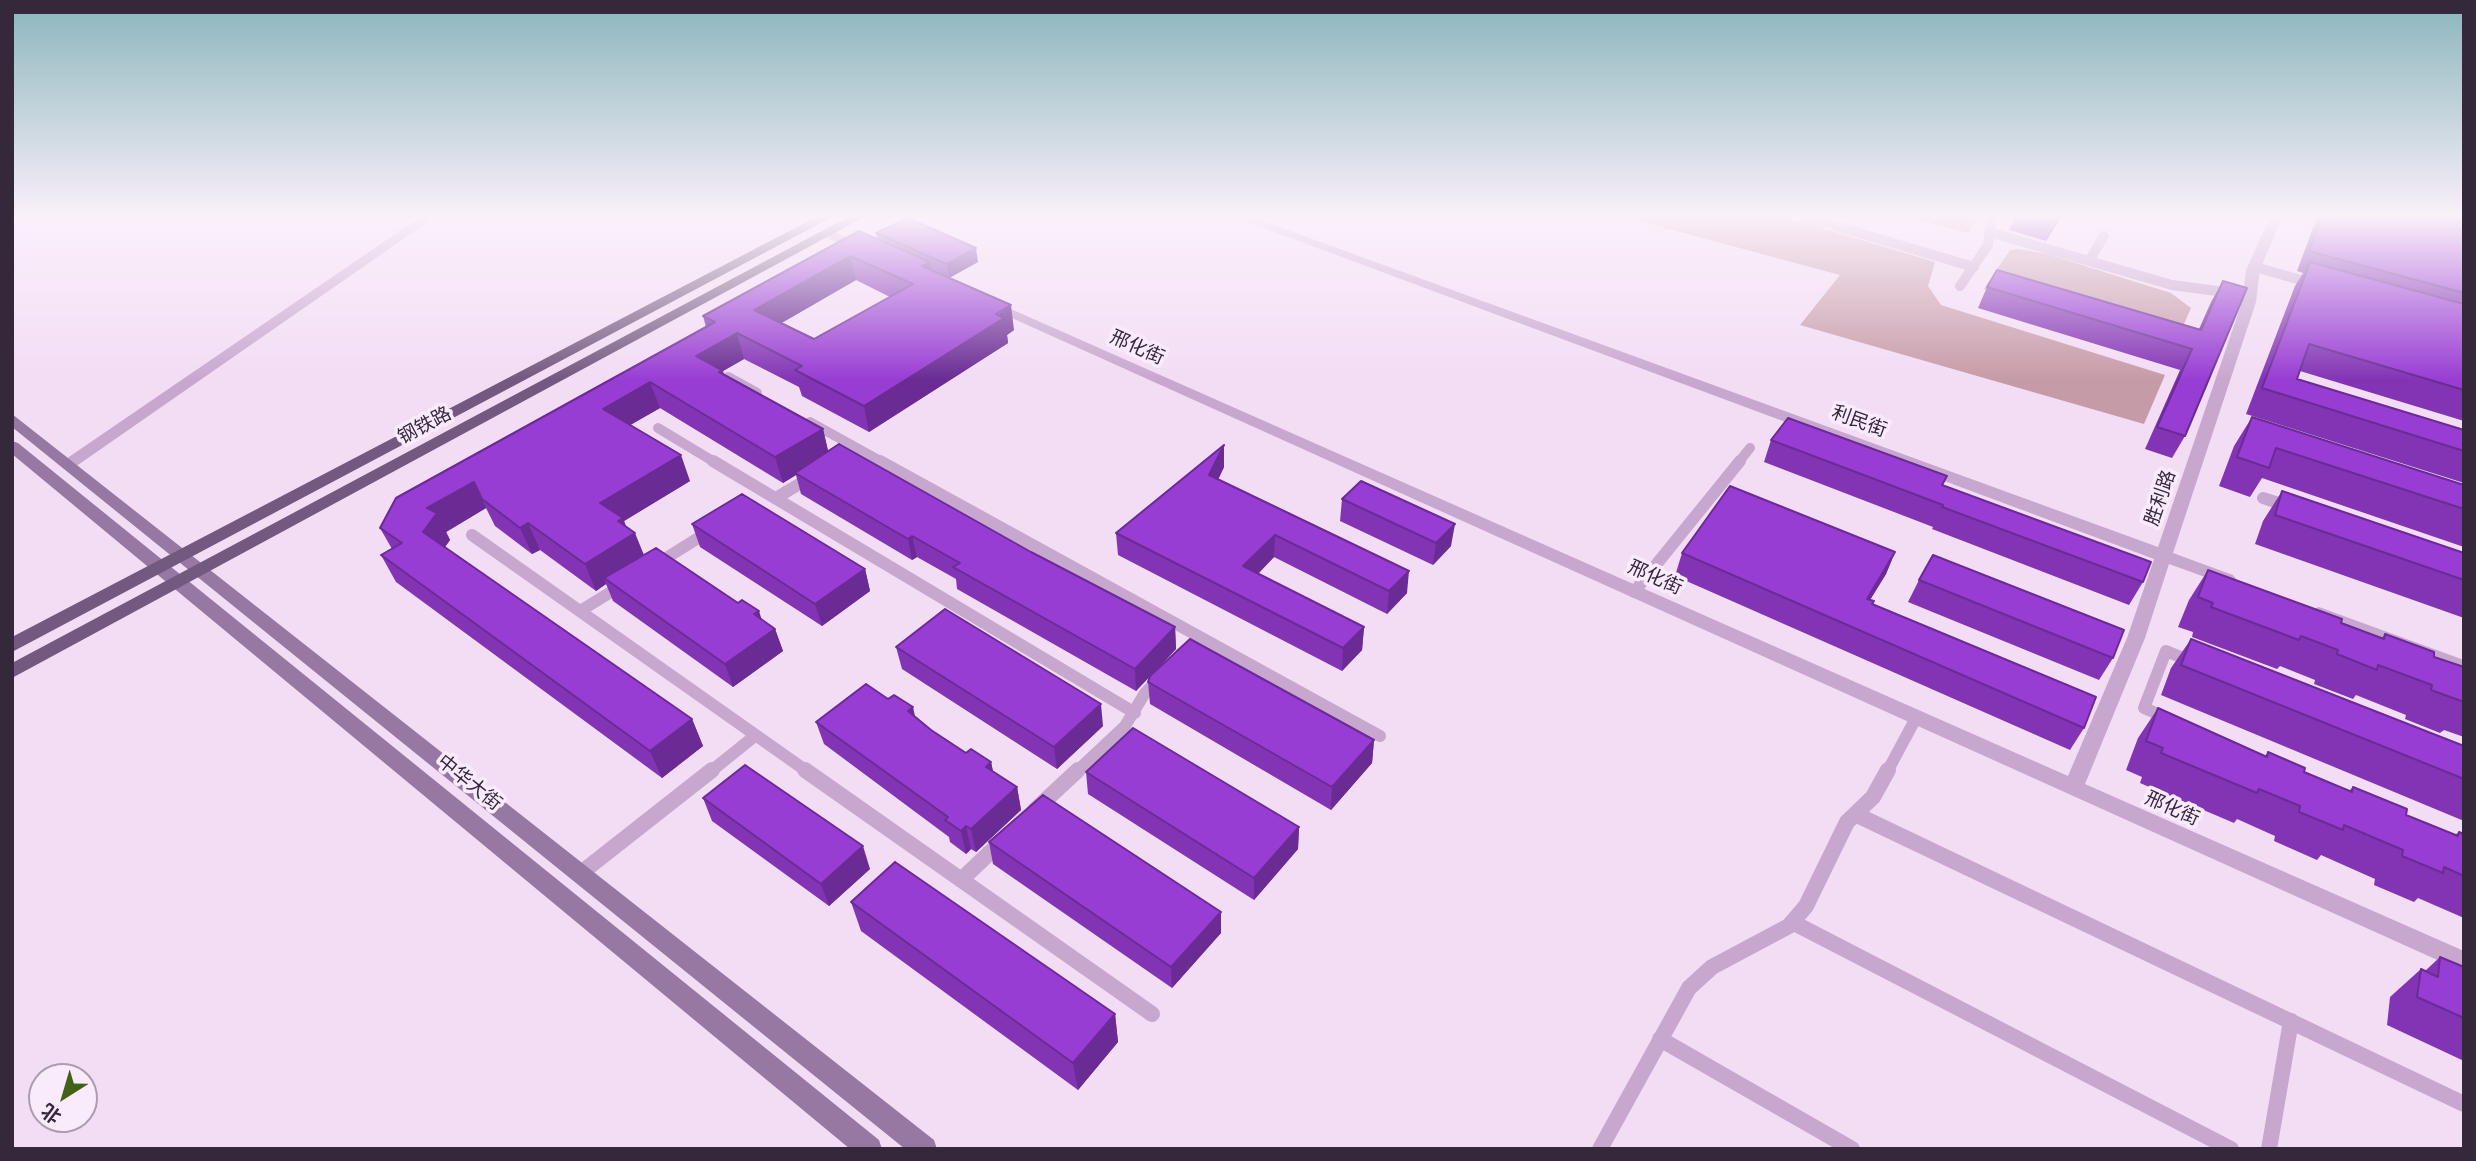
<!DOCTYPE html>
<html>
<head>
<meta charset="utf-8">
<style>
	body { margin:0 }
	#map { position:relative; width:2476px; height:1161px; overflow:hidden; background:#f3ddf5; font-family:"Fira Sans Condensed","Noto Sans SC",sans-serif }
	canvas { display:block }
	.frame { position:absolute; inset:0; border:14px solid #35283b; pointer-events:none }
	.north { position:absolute; left:28px; top:1063px; width:70px; height:70px; box-sizing:border-box; background:#faebfc; border:2px solid #ab9daf; border-radius:50%; rotate:217deg; font-size:19px; font-weight:700; line-height:28px; text-align:center; color:#35283b }
	.north::after { content:''; display:block; margin:auto; width:24px; height:32px; background:#436219; clip-path:polygon(50% 0,100% 100%,50% 72%,0 100%) }
</style>
</head>
<body>
<div id="map">
<canvas width="2476" height="1161"></canvas>
<div class="frame"></div>
<div class="north">北</div>
</div>
<script>
const ctx = document.querySelector('canvas').getContext('2d');
ctx.lineJoin = 'round';
function paint(path, color) { ctx.fillStyle = color; ctx.fill(path, 'evenodd'); }
const toPath = rows => new Path2D(rows.map(r => 'M' + r).join(''));
function trace(path, color, width, dash) { ctx.strokeStyle = color; ctx.lineWidth = width; ctx.lineCap = dash ? 'butt' : 'round'; ctx.setLineDash(dash || []); ctx.stroke(path); }
function drawText(font, color, halo, rows, align = 'center') {
  ctx.font = font + ' "Fira Sans Condensed","Noto Sans SC",sans-serif'; ctx.lineWidth = 7; ctx.setLineDash([]); ctx.textBaseline = 'middle'; ctx.strokeStyle = halo; ctx.fillStyle = color; for (const [text, x, y, turn = 0] of rows) {
    ctx.save(); ctx.translate(x, y); ctx.rotate((+turn || 0) * Math.PI / 180); ctx.textAlign = isNaN(turn) ? turn : align; if (halo) ctx.strokeText(text, 0, 0); ctx.fillText(text, 0, 0); ctx.restore();
  }
}
const green = toPath([
	[1624,217,1785,217,1935,262,1928,286,1941,305,2165,375,2144,424,1800,325,1840,275],
	[1909,217,1978,217,1968,233],
	[2018,249,2047,254,2171,293,2191,308,2174,347,1984,289,2010,250]
]);
const laneFar2 = toPath([
	[1805,217,1974,267],
	[1989,232,2172,285,2232,293],
	[2089,261,2104,236],
	[2255,267,2315,284],
	[1960,286,1988,245,1992,217],
	[728,377,757,393],
	[810,422,884,463],
	[658,428,716,463],
	[1738,463,1750,448]
]);
const laneFar1 = toPath([
	[713,461,1135,713],
	[880,461,1380,736],
	[776,498,811,477],
	[2263,498,2288,506],
	[472,535,808,772],
	[655,565,711,530],
	[1634,592,1740,461],
	[580,611,624,584],
	[2170,719,2144,708,2166,651,2195,663],
	[710,772,756,735],
	[1076,772,1125,726,1145,693,1161,677],
	[1887,772,1916,718]
]);
const lane = toPath([
	[805,770,1152,1014],
	[1035,810,1078,770],
	[1857,815,2464,1104],
	[581,873,712,770],
	[961,880,1001,842],
	[1792,922,2231,1149],
	[1660,1039,1852,1149],
	[1600,1149,1689,988,1712,967,1789,926,1806,906,1847,822,1873,797,1888,770],
	[2269,1149,2291,1021]
]);
const street = toPath([
	[420,217,435,217,75,467,63,467,61,464,63,461,420,217],
	[1234,217,1252,217,2158,547,2242,302,2246,270,2270,217,2282,217,2260,270,2256,302,2173,553,2233,575,2236,579,2227,585,2169,564,2145,638,2085,784,2464,951,2464,972,983,305,985,302,995,302,2068,776,2127,638,2154,559,1234,217],
	[828,229,867,245,868,248,862,252,857,251,823,236,823,230,828,229],
	[2319,607,2464,660,2464,674,2313,617,2310,613,2313,609,2319,607]
]);
const secondary = toPath([
	[12,414,934,1140,937,1149,905,1149,12,427,12,414],
	[12,441,18,443,879,1140,882,1149,850,1149,12,454,12,441]
]);
const primary = toPath([
	[816,217,832,217,12,652,12,637,816,217],
	[848,217,864,217,12,678,12,663,848,217]
]);
const wall = toPath([
	[2015,217,2061,217,2046,241,2009,230],
	[2317,217,2464,217,2464,421,2300,371,2297,379,2464,430,2464,483,2246,414,2295,286,2303,273,2297,271],
	[876,233,978,262,949,278,1014,330,1007,335,1008,343,869,432,802,396,799,387,744,359,723,371,724,375,823,429,828,451,1031,552,1175,627,1176,649,1151,676,1374,740,1372,763,1331,810,1150,704,1148,682,1150,676,1136,691,957,589,956,579,917,557,912,560,801,494,796,475,783,483,660,408,630,425,690,481,624,521,626,527,644,555,762,620,775,629,783,651,733,687,613,601,606,584,596,591,540,550,532,554,495,526,486,508,446,532,450,540,445,547,692,719,703,746,662,778,396,582,381,555,392,549,380,528,706,327,703,316,877,238],
	[856,280,890,297,814,339,781,323],
	[2223,281,2185,436,2172,458,2145,449,2180,370,1978,308,1987,287,2199,329,2211,302],
	[2252,417,2464,485,2464,547,2262,478,2250,497,2219,486,2234,446],
	[1771,440,1943,485,2143,582,2129,605,1932,529,1933,527,1764,462],
	[1224,467,1218,479,1407,593,1387,614,1274,557,1258,574,1364,627,1362,650,1342,671,1118,555,1116,533],
	[2282,491,2464,553,2464,618,2255,544,2263,521],
	[1342,499,1451,546,1433,565,1340,521],
	[692,524,865,569,870,591,822,626,700,547],
	[1895,552,1886,574,1870,600,1873,604,2084,728,2070,750,1675,576,1682,553],
	[2208,570,2382,638,2385,634,2434,657,2464,667,2464,737,2444,730,2440,733,2405,719,2406,715,2356,695,2353,699,2314,684,2315,680,2280,666,2277,669,2192,637,2193,632,2178,627,2189,600],
	[1919,580,2113,658,2099,680,1908,602],
	[2191,639,2464,746,2464,821,2161,695,2171,668],
	[896,647,1103,726,1057,769,902,669],
	[2158,708,2265,756,2268,752,2304,772,2349,791,2353,787,2406,815,2455,835,2459,832,2464,834,2464,918,2418,898,2414,902,2374,885,2375,879,2321,855,2317,860,2274,841,2275,836,2237,819,2234,823,2140,783,2142,777,2126,770,2138,738],
	[915,717,931,730,966,753,991,762,993,772,1017,787,1021,810,976,852,971,849,966,854,950,842,949,837,824,744,816,722],
	[1086,772,1299,827,1298,849,1254,900,1088,794],
	[703,798,870,869,829,906,712,821],
	[989,842,1221,912,1221,933,1172,988,993,864],
	[851,902,1115,1014,1118,1042,1078,1090,861,931],
	[2440,957,2464,967,2464,1061,2387,1025,2390,997,2421,969,2425,971]
]);
const shadedWall = toPath([
	[2057,217,2061,217,2046,241,2055,220],
	[976,248,978,262,949,278,947,264],
	[850,256,856,280,761,335,754,310],
	[930,262,934,286,922,266],
	[1011,305,1014,330,1007,335,1008,343,869,432,864,406],
	[737,333,744,359,723,371,730,396,696,356],
	[650,382,660,408,613,435,603,409],
	[823,429,829,455,795,473,796,475,783,483,775,457],
	[1224,445,1224,467,1210,497,1209,475],
	[681,455,690,481,624,521,630,536,635,533,646,560,604,578,606,584,596,591,585,564,600,503],
	[474,482,486,508,446,532,450,540,437,558,423,532,427,508],
	[528,523,540,550,532,554,520,528],
	[1455,524,1451,546,1433,565,1436,543],
	[1275,535,1274,557,1243,589,1243,566],
	[912,536,917,557,912,560,908,539],
	[1895,552,1886,574,1857,621,1867,599],
	[865,569,870,591,822,626,815,604],
	[1409,571,1407,593,1387,614,1389,591],
	[759,611,766,633,754,614],
	[1175,627,1176,649,1136,691,1135,669],
	[1364,627,1362,650,1342,671,1343,648],
	[775,629,783,651,733,687,725,664],
	[1101,704,1103,726,1057,769,1054,747],
	[913,707,918,730,908,711],
	[692,719,703,746,662,778,650,751],
	[1374,740,1372,763,1331,810,1332,787],
	[991,762,996,785,986,767],
	[1017,787,1021,810,976,852,971,829],
	[966,826,971,849,966,854,961,831],
	[1299,827,1298,849,1254,900,1254,878],
	[863,846,870,869,829,906,821,884],
	[1221,912,1221,933,1172,988,1171,967],
	[1115,1014,1118,1042,1078,1090,1073,1063]
]);
const building = toPath([
	[2043,217,2057,217,2055,220,2043,217],
	[2322,217,2464,217,2464,293,2309,251,2322,217],
	[908,218,976,248,947,264,876,233,908,218],
	[859,231,930,262,922,266,1011,305,996,314,1004,318,864,406,795,370,802,366,737,333,696,356,722,370,719,372,823,429,775,457,650,382,603,409,681,455,600,503,623,518,618,521,635,533,585,564,528,523,520,528,482,499,474,482,427,508,437,513,423,532,692,719,650,751,381,555,402,543,380,528,396,498,715,322,703,316,859,231],
	[850,256,913,284,814,339,754,310,850,256],
	[2310,262,2464,304,2464,390,2309,344,2297,379,2464,430,2464,451,2262,388,2310,262],
	[1997,270,2201,330,2223,281,2247,288,2185,436,2157,427,2192,349,1987,287,1997,270],
	[2252,417,2464,485,2464,509,2276,448,2269,468,2237,457,2252,417],
	[1788,418,1947,476,1942,485,2151,562,2143,582,1942,507,1943,505,1771,440,1788,418],
	[839,444,1031,552,1175,627,1135,669,953,567,960,563,912,536,908,539,795,473,839,444],
	[1224,445,1209,475,1409,571,1389,591,1275,535,1243,566,1364,627,1343,648,1116,533,1224,445],
	[1361,481,1455,524,1436,543,1342,499,1361,481],
	[1730,486,1895,552,1867,599,1874,601,1872,604,2096,697,2084,728,1682,553,1730,486],
	[2282,491,2464,553,2464,580,2275,515,2282,491],
	[742,494,865,569,815,604,692,524,742,494],
	[656,548,738,603,742,600,759,611,754,614,775,629,725,664,604,578,656,548],
	[1933,555,2124,630,2113,658,1919,580,1933,555],
	[2208,570,2342,619,2341,623,2384,639,2385,634,2434,652,2434,657,2464,667,2464,702,2431,690,2432,685,2378,665,2377,670,2337,654,2338,650,2301,636,2299,640,2211,607,2213,603,2198,597,2208,570],
	[945,609,1101,704,1054,747,896,647,945,609],
	[1190,639,1374,740,1332,787,1148,682,1150,676,1190,639],
	[2191,639,2464,746,2464,779,2181,665,2191,639],
	[866,684,888,699,894,695,913,707,908,711,931,730,966,753,971,749,991,762,986,767,1017,787,971,829,966,826,961,831,945,820,948,817,816,722,866,684],
	[2158,708,2267,757,2268,752,2305,768,2304,772,2352,792,2353,787,2407,809,2406,815,2458,836,2459,832,2464,834,2464,876,2444,867,2443,873,2402,856,2403,850,2344,825,2343,830,2299,812,2300,806,2259,789,2257,793,2161,753,2163,748,2146,741,2158,708],
	[1133,728,1299,827,1254,878,1086,772,1133,728],
	[745,765,863,846,821,884,703,798,745,765],
	[1043,795,1221,912,1171,967,989,842,1043,795],
	[895,862,1115,1014,1073,1063,851,902,895,862],
	[2440,957,2464,967,2464,1018,2417,997,2421,969,2438,977,2440,957]
]);
const streetNames = [
	["邢化街",1137,348,24],
	["利民街",1859,422,20],
	["钢铁路",425,426,-28],
	["胜利路",2161,498,-71],
	["邢化街",1655,578,24],
	["中华大街",469,783,39],
	["邢化街",2172,809,24]
];
paint(green, '#c69ba8');
trace(laneFar2, '#c8a7cf', 10);
trace(laneFar1, '#c8a7cf', 12);
trace(lane, '#c8a7cf', 16);
paint(street, '#c8a7cf');
paint(secondary, '#9778a3');
paint(primary, '#73587f');
paint(wall, '#8334b5');
paint(shadedWall, '#6a2b94');
paint(building, '#983dd3');
trace(building, '#6a2b94', 2);
const sky = ctx.createLinearGradient(0, 0, 0, 380);
sky.addColorStop(0, '#8ab5bc');
sky.addColorStop(0.57, '#faf0fa');
sky.addColorStop(1, '#faf0fa00');
ctx.fillStyle = sky;
ctx.fillRect(0, 0, 2476, 380);
drawText('19px', '#35283b', '#faebfc', streetNames);
</script>
</body>
</html>
